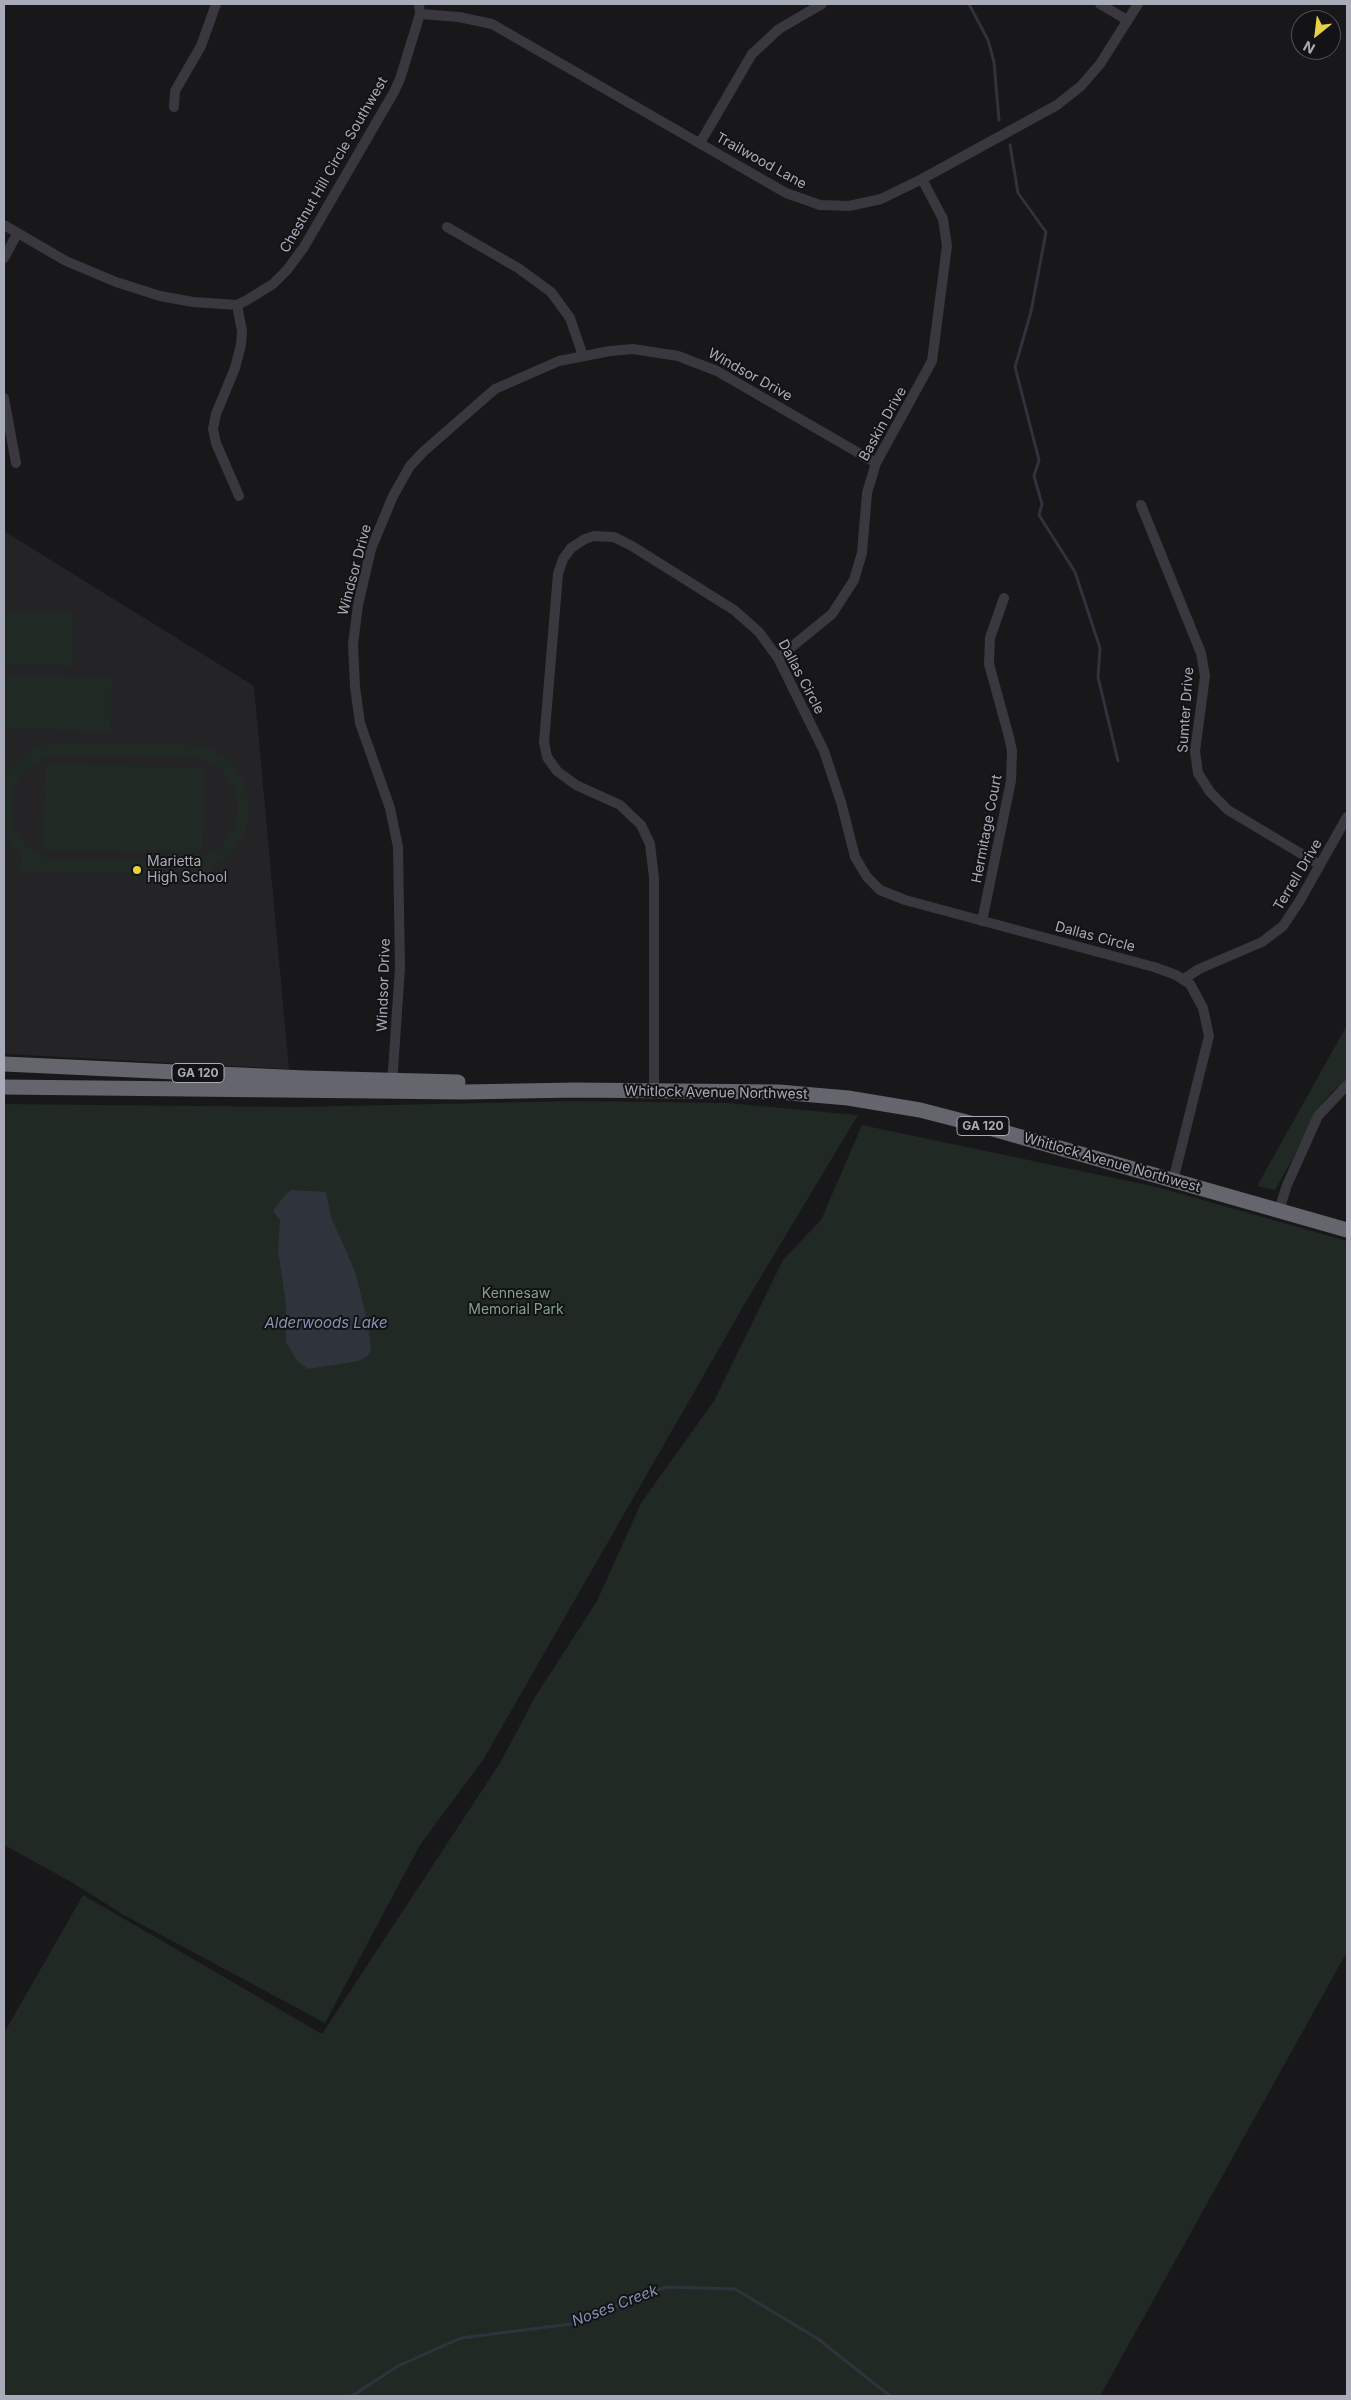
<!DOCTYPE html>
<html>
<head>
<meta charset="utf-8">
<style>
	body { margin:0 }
	#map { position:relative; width:1351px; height:2400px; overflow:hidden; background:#181719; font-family:Inter,sans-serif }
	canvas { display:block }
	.frame { position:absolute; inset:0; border:5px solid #aaabb8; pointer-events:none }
	.north { position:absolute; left:1291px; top:10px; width:50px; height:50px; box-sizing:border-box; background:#131214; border:1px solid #4f4f56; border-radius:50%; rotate:209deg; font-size:14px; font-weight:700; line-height:20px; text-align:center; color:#aaabb8 }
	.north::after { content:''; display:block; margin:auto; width:18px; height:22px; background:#e7d341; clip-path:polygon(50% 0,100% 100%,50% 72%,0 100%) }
</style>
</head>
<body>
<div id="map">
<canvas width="1351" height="2400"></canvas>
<div class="frame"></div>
<div class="north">N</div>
</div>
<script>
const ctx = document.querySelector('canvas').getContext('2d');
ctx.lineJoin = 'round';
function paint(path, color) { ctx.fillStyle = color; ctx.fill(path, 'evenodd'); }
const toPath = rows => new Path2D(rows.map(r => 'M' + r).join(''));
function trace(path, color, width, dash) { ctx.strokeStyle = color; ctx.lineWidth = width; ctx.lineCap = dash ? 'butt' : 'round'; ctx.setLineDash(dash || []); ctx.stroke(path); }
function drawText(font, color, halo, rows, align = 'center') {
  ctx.font = font + ' Inter,sans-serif'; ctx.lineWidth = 4; ctx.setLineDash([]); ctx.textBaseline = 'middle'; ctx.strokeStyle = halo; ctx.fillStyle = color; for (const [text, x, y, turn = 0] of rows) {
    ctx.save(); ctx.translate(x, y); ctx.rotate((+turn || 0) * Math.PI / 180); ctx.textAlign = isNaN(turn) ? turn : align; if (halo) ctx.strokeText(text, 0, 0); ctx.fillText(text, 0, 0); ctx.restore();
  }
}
const built = toPath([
	[4,531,254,686,289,1069,4,1054]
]);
const green = toPath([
	[4,612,73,613,73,666,4,665],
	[4,677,112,678,111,731,4,729],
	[59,742,185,744,210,748,228,759,245,782,250,810,245,835,229,856,210,869,210,875,20,872,21,857,4,835,4,780,11,767,26,753,46,744],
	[64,755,180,756,210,762,219,768,234,787,238,808,234,828,218,850,193,861,59,860,44,856,27,846,16,831,11,814,11,796,19,778,32,765,46,757],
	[45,765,204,767,203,851,44,850],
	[1347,1025,1347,1079,1332,1092,1316,1111,1296,1153,1275,1190,1257,1186],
	[577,1101,728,1103,858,1115,744,1305,483,1760,420,1845,325,2023,122,1914,73,1883,4,1845,4,1104,296,1107],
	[862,1125,1157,1187,1347,1241,1347,1952,1100,2396,4,2396,4,2033,83,1895,322,2034,500,1763,535,1697,597,1601,641,1503,714,1401,783,1260,821,1220]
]);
const water = toPath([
	[292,1190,326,1192,331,1217,355,1271,368,1323,371,1350,368,1356,358,1361,308,1369,297,1361,286,1342,286,1304,278,1251,280,1220,273,1211,285,1195]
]);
const stream = toPath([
	[969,4,988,40,994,62,999,120],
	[1010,145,1018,193,1046,232,1031,312,1015,367,1039,460,1034,476,1042,504,1039,515,1075,572,1100,648,1098,677,1118,761],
	[352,2396,398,2366,461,2338,571,2324,666,2287,735,2289,818,2339,890,2396]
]);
const minor = toPath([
	[1100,4,1127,20],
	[420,14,459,17,492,24,786,193,820,205,849,206,881,199,922,179,1057,105,1081,86,1100,64,1138,4],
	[174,107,175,91,201,46,216,4],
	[700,143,752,54,779,29,822,4],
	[4,225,66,261,116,282,160,296,193,302,237,305,247,300,273,284,287,270,304,247,394,92,400,79,420,14,419,4],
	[447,227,518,268,551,292,570,318,583,356],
	[4,258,17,234],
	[237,305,242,331,241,345,235,368,216,414,213,429,216,443,239,496],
	[4,398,16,463],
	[1141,505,1201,653,1205,676,1195,751,1198,773,1210,792,1228,810,1320,865],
	[778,658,832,614,854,580,862,553,867,493,876,463,932,361,947,246,943,219,922,179],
	[982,921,1011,781,1012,751,1009,737,989,664,990,638,1004,598],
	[1184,979,1199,969,1262,942,1283,926,1299,902,1347,817],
	[392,1085,400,968,398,847,390,808,360,723,355,687,353,644,358,605,371,549,393,496,410,466,423,452,495,389,559,361,610,351,633,349,678,356,717,371,876,463],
	[654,1091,654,878,650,844,641,825,620,805,576,785,557,771,547,757,544,742,558,574,563,559,571,548,585,539,594,536,614,537,632,546,734,610,759,632,778,658,824,751,841,802,855,857,867,877,880,890,905,900,1154,967,1176,975,1190,984,1203,1008,1209,1036,1173,1181],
	[1279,1210,1287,1185,1318,1116,1347,1085]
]);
const highway = toPath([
	[4,1064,305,1078,458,1082],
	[4,1087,464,1092,576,1090,779,1092,848,1098,920,1110,986,1127,1347,1230]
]);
const markers = [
	[137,870,5,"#e7d341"]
];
const shields = [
	[198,1073,52],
	[983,1126,52]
];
const shieldNames = [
	["GA 120",198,1073],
	["GA 120",983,1126]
];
const streetNames = [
	["Trailwood Lane",761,161,29],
	["Chestnut Hill Circle Southwest",334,165,-60],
	["Windsor Drive",750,375,29],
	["Baskin Drive",883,424,-61],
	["Windsor Drive",355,570,-75],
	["Dallas Circle",801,677,62],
	["Sumter Drive",1186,710,-86],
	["Hermitage Court",987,829,-79],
	["Terrell Drive",1298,875,-59],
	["Dallas Circle",1095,937,15],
	["Windsor Drive",384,985,-88],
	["Whitlock Avenue Northwest",716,1093,1],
	["Whitlock Avenue Northwest",1112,1163,16]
];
const poiNames = [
	["Marietta",147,862],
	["High School",147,878]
];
const parkNames = [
	["Kennesaw",516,1294],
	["Memorial Park",516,1310]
];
const waterNames = [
	["Alderwoods Lake",326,1323],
	["Noses Creek",615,2306,-21]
];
paint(built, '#242326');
paint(green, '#212924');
paint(water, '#2e333c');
trace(stream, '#2e333c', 3);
trace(minor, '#39383e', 10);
trace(highway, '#65656e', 15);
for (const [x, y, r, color] of markers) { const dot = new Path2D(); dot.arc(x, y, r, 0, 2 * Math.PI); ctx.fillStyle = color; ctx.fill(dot); trace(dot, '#131214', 2); }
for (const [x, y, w] of shields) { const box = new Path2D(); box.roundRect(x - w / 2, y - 9.5, w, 19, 4); ctx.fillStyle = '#131214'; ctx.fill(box); trace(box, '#aaabb8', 1); }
drawText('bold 12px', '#aaabb8', null, shieldNames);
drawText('14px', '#aaabb8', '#131214', streetNames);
drawText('14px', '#aaabb8', '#131214', poiNames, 'left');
drawText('14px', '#82a28b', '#131214', parkNames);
drawText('italic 15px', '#8392b1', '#131214', waterNames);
</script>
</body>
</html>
